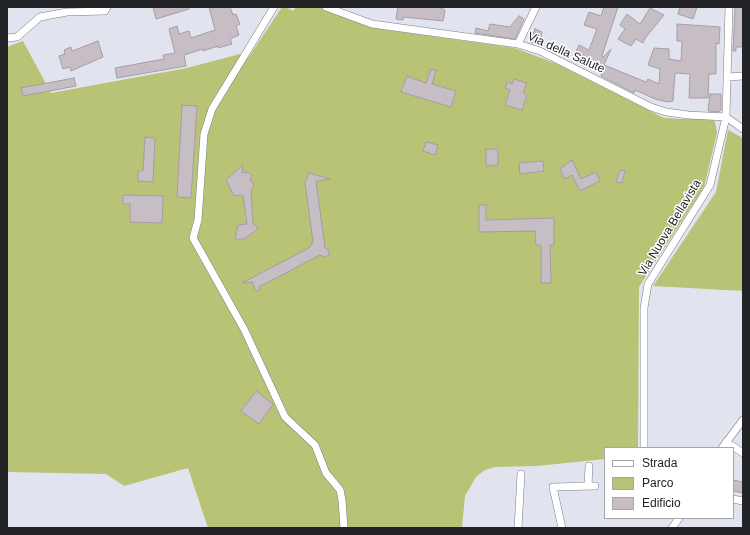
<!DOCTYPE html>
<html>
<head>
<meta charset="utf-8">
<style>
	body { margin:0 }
	#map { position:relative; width:750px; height:535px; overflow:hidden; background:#e1e4ef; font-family:Helvetica,sans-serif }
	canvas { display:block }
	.frame { position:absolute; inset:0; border:8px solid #222327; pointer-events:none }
	.legend { position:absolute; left:604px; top:447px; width:130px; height:72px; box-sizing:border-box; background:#fff; border:1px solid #a7a7a9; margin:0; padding:5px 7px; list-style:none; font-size:12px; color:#222327 }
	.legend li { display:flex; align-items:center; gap:8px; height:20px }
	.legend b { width:20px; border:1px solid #a7a7a9 }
</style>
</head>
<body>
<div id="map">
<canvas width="750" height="535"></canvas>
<div class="frame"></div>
<ul class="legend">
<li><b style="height:5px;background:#fff"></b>Strada</li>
<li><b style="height:11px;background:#b8c375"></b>Parco</li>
<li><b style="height:11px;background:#c7bdc4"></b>Edificio</li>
</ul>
</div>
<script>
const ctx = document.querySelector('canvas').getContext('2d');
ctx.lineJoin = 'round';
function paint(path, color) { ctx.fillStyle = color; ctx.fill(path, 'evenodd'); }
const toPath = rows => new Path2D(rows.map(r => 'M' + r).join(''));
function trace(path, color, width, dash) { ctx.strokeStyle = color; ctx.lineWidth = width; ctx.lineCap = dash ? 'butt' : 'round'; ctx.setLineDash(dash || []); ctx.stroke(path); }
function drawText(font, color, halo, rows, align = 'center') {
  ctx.font = font + ' Helvetica,sans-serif'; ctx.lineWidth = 3; ctx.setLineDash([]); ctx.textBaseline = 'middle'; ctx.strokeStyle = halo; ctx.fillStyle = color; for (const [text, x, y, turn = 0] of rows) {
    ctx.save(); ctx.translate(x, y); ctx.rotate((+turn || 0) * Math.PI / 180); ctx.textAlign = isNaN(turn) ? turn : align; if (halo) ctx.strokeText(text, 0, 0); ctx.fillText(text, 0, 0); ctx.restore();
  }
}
const green = toPath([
	[282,7,286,7,293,11,296,7,319,7,351,20,387,30,515,48,557,64,664,118,681,119,712,118,715,122,717,133,704,187,639,287,638,448,605,448,605,459,537,466,495,467,485,470,476,477,465,496,462,528,208,528,188,468,124,486,106,474,7,472,7,47,23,41,51,93,187,68,240,54,248,58],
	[728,130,743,138,743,291,653,286,716,192]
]);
const building = toPath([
	[153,7,189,7,189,9,156,19,153,7],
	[209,7,230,7,233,15,236,14,240,24,236,26,239,35,230,39,232,44,218,48,218,46,203,51,203,49,184,55,186,66,117,78,115,68,164,59,163,55,175,53,169,29,177,26,179,34,189,31,191,38,215,30,209,7],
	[398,7,439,7,445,10,443,21,403,17,403,20,396,19,398,7],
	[604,7,618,7,602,56,603,57,611,49,604,65,646,82,648,79,659,84,660,69,648,65,654,48,669,49,669,59,681,61,682,41,677,41,677,24,720,27,719,44,716,43,716,74,709,74,708,98,689,98,690,74,675,73,673,101,667,102,655,99,635,90,634,93,601,76,603,71,577,59,578,56,575,54,579,45,589,50,597,29,584,25,589,12,601,16,604,7],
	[680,7,697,7,693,19,678,14,680,7],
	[735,7,743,7,743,36,742,47,736,47,736,51,733,51,735,7],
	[650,8,664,15,646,37,643,43,636,39,631,46,618,39,625,29,620,25,627,14,640,24,650,8],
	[519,16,524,19,515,39,475,33,476,28,488,31,490,24,510,27,519,16],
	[535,29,542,32,539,45,530,42,535,29],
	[98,41,103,57,71,71,70,67,63,69,59,56,65,54,64,50,71,47,72,51,98,41],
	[431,69,436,70,432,84,456,91,451,107,401,92,407,76,426,83,431,69],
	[74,78,76,86,23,96,21,88,74,78],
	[514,79,527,83,523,93,527,95,522,110,505,105,510,90,505,88,507,82,512,84,514,79],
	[710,94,721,94,721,110,719,112,708,111,710,94],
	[182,105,197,106,191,198,177,197,182,105],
	[145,137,155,138,153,182,138,181,138,171,143,171,145,137],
	[426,142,438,145,435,155,423,151,426,142],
	[486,149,498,149,498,165,486,166,486,149],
	[572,160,581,179,596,172,600,181,580,191,572,175,565,179,560,169,572,160],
	[543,161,544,171,520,174,519,163,543,161],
	[243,165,242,173,248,172,252,175,250,181,254,183,251,192,253,224,257,227,257,230,244,239,235,239,238,225,247,224,243,195,234,196,226,180,243,165],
	[620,170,625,171,622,183,616,182,620,170],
	[309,173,330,179,316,181,325,248,329,251,329,255,325,257,320,255,259,287,259,290,257,291,254,289,253,282,242,283,309,248,313,242,305,183,309,173],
	[123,195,163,196,162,223,130,222,130,204,123,204,123,195],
	[479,205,486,205,486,220,554,218,554,245,550,245,551,283,541,283,541,245,536,245,535,231,479,232,479,205],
	[256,391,273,404,259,424,241,411,256,391],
	[733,480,743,482,743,493,733,491,733,480]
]);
const minor = toPath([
	[274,7,212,109,204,134,198,220,193,238,244,329,285,417,315,445,326,473,340,490,342,500,344,528],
	[326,7,372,24,518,44,540,51,651,107,666,112,688,115,726,117,743,129],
	[7,38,17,37,40,17,67,12,105,11,107,7],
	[518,44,536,7],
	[727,77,743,76],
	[726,442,743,453],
	[644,448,644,308,648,284,710,185,726,117,729,7],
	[722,448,743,420],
	[588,486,589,466],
	[733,499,743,501],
	[518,528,521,474],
	[562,528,553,487,595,486],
	[672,528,679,518]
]);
const streetNames = [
	["Via della Salute",566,53,24],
	["Via Nuova Bellavista",670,228,-59]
];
paint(green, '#b8c375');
paint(building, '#c7bdc4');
trace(building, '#a69da4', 1);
trace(minor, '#7b7d87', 8);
trace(minor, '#fff', 7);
drawText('12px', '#222327', '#fff', streetNames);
</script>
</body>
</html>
